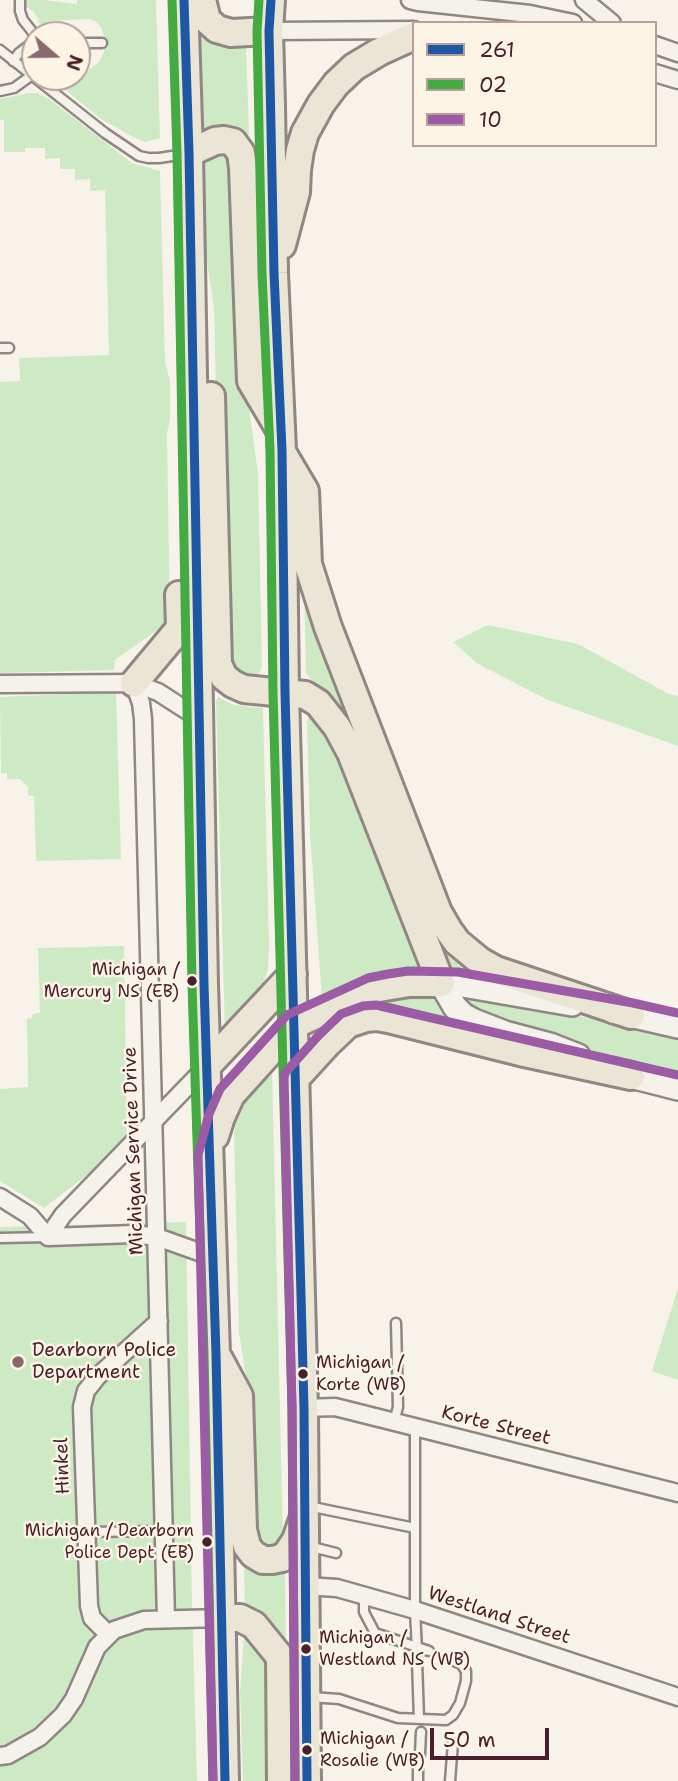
<!DOCTYPE html>
<html>
<head>
<meta charset="utf-8">
<style>
	body { margin:0 }
	#map { position:relative; width:678px; height:1781px; overflow:hidden; background:#f7f3ea; font-family:"Shantell Sans",sans-serif }
	canvas { display:block }
	.legend { position:absolute; left:412px; top:21px; width:245px; height:126px; box-sizing:border-box; background:#fcf5e5; border:2px solid #b59f9b; margin:0; padding:9px 12px; list-style:none; font-size:21px; color:#4a1f2b }
	.legend li { display:flex; align-items:center; gap:14px; height:35px }
	.legend b { width:35px; border:2px solid #b59f9b }
	.north { position:absolute; left:21px; top:21px; width:70px; height:70px; box-sizing:border-box; background:#fcf5e5; border:2px solid #b59f9b; border-radius:50%; rotate:110deg; font-size:19px; font-weight:700; line-height:28px; text-align:center; color:#4a1f2b }
	.north::after { content:''; display:block; margin:auto; width:24px; height:32px; background:#87696e; clip-path:polygon(50% 0,100% 100%,50% 72%,0 100%) }
	.scale { position:absolute; left:430px; top:1728px; width:119px; height:32px; box-sizing:border-box; border:4px solid #4a1f2b; border-top:0; padding-left:9px; font-size:21px; line-height:24px; white-space:nowrap; color:#4a1f2b; -webkit-text-stroke:5px #fcf5e5; paint-order:stroke }
</style>
</head>
<body>
<div id="map">
<canvas width="678" height="1781"></canvas>
<ul class="legend">
<li><b style="height:9px;background:#1e57a3"></b>261</li>
<li><b style="height:9px;background:#44aa42"></b>02</li>
<li><b style="height:9px;background:#9b5ba5"></b>10</li>
</ul>
<div class="north">N</div>
<div class="scale">50 m</div>
</div>
<script>
const ctx = document.querySelector('canvas').getContext('2d');
ctx.lineJoin = 'round';
function paint(path, color) { ctx.fillStyle = color; ctx.fill(path, 'evenodd'); }
const toPath = rows => new Path2D(rows.map(r => 'M' + r).join(''));
function trace(path, color, width, dash) { ctx.strokeStyle = color; ctx.lineWidth = width; ctx.lineCap = dash ? 'butt' : 'round'; ctx.setLineDash(dash || []); ctx.stroke(path); }
function drawText(font, color, halo, rows, align = 'center') {
  ctx.font = font + ' "Shantell Sans",sans-serif'; ctx.lineWidth = 5; ctx.setLineDash([]); ctx.textBaseline = 'middle'; ctx.strokeStyle = halo; ctx.fillStyle = color; for (const [text, x, y, turn = 0] of rows) {
    ctx.save(); ctx.translate(x, y); ctx.rotate((+turn || 0) * Math.PI / 180); ctx.textAlign = isNaN(turn) ? turn : align; if (halo) ctx.strokeText(text, 0, 0); ctx.fillText(text, 0, 0); ctx.restore();
  }
}
const green = toPath([
	[26,0,44,0,77,4,77,0,156,0,160,138,146,142,137,139,101,119,50,77,77,77,77,73,87,71,99,62,104,52,105,41,102,29,97,22,89,19,47,21,46,25,39,23,38,19,34,12,25,6],
	[201,34,222,44,230,45,246,43,249,136,247,139,216,129,205,131,203,128,200,36],
	[29,93,37,93,49,99,132,163,160,171,165,362,170,381,170,420,167,433,170,621,115,660,114,670,0,673,0,382,20,381,19,358,109,355,105,190,90,191,90,179,75,180,75,169,60,169,60,158,45,159,45,148,25,148,25,152,4,152,4,120,0,120,0,99],
	[219,156,228,159,232,163,245,377,258,474,262,666,259,673,252,677,235,673,222,642,214,308,206,255,204,170,205,164,210,159],
	[304,582,430,903,505,980,452,979,332,705,306,673],
	[488,625,578,644,669,694,678,696,678,746,548,700,478,664,453,642],
	[116,692,121,859,36,861,34,796,28,795,28,787,20,779,7,779,7,773,1,774,0,697],
	[218,697,234,705,263,708,269,945,268,968,261,993,225,1033,216,701],
	[310,714,331,730,432,971,322,1001,310,832,307,721],
	[124,946,127,1144,44,1208,0,1181,0,1089,28,1087,27,1019,32,1018,33,1014,40,1013,38,948],
	[432,989,476,1029,397,1015,323,1036,323,1022,352,1005],
	[460,991,678,1037,678,1080,481,1019,455,993],
	[270,1069,272,1070,283,1538,279,1546,264,1550,251,1535,248,1390,239,1332,234,1134,237,1114,244,1098],
	[186,1222,192,1605,197,1781,0,1781,0,1227],
	[678,1288,678,1380,652,1371],
	[246,1565,269,1575,276,1575,282,1572,285,1574,286,1645,245,1607,244,1566],
	[244,1633,269,1660,276,1781,243,1781,240,1692]
]);
const lane = toPath([
	[20,0,20,11,23,20,35,35],
	[77,43,102,43],
	[0,50,105,133,139,156,148,158,159,158,185,154],
	[13,61,19,53,35,41],
	[0,91,14,88,32,75],
	[0,348,9,348],
	[0,1238,48,1237],
	[394,1422,398,1407,396,1323],
	[415,1427,415,1610,417,1651],
	[308,1506,415,1528],
	[86,1532,164,1531],
	[308,1546,336,1553],
	[364,1597,364,1612,375,1633,429,1651],
	[417,1661,419,1719],
	[310,1697,339,1699,398,1718,446,1720,453,1715,460,1703,466,1681,466,1671,461,1664,447,1658],
	[418,1781,418,1767,420,1753,421,1732],
	[450,1781,453,1743]
]);
const street = toPath([
	[410,0,418,2,530,14,573,23],
	[584,0,612,23],
	[269,31,414,30],
	[655,45,678,53],
	[655,73,678,80],
	[134,683,141,703,143,719,166,1619],
	[0,684,134,683,158,692,200,719],
	[0,1197,30,1216,48,1237],
	[48,1237,63,1215,207,1066],
	[48,1237,134,1234,157,1237,213,1257],
	[304,1408,335,1407,678,1493],
	[305,1586,337,1588,415,1610,678,1697],
	[108,1634,92,1618,89,1606,82,1407,86,1391,97,1377,159,1321],
	[0,1756,8,1755,40,1737,63,1715,74,1699,97,1647,114,1630,144,1620,222,1618]
]);
const secondary = toPath([
	[572,1004,457,984,441,983,455,1007,463,1015,474,1021,505,1033,550,1045,578,1056],
	[613,1011,678,1026],
	[614,1070,631,1076,678,1088]
]);
const primary = toPath([
	[184,0,189,153,204,985,216,1354,225,1781],
	[202,0,207,20,217,29,231,33,269,31],
	[271,0,269,31,271,105,274,273,282,450,285,692,304,1408,307,1781],
	[189,153,215,141,224,140,233,142,241,153,243,168,251,381,280,430],
	[282,245,296,192,297,170,300,150,305,133,321,104,336,84,354,67,379,52,414,36],
	[211,396,218,664,224,677,233,684,244,689,305,695,318,703,337,727,351,753,441,983,409,983,373,989,294,1025,231,1095,221,1117,215,1136],
	[282,452,305,491,308,564,328,627,438,912,449,931,457,942,480,961,496,970,631,1015],
	[134,683,180,628,179,595],
	[207,1066,293,974],
	[296,1078,327,1044,348,1024,366,1018,376,1017,388,1019,520,1052,631,1076],
	[219,1359,239,1396,243,1530,247,1546,253,1554,263,1560,272,1560,282,1558,288,1552,296,1540,302,1522],
	[222,1618,240,1618,254,1625,280,1657,281,1781]
]);
const bus1 = toPath([
	[184,0,189,153,204,985,216,1354,225,1781],
	[271,0,269,31,274,273,282,450,285,692,304,1408,307,1781]
]);
const bus2 = toPath([
	[172,0,177,153,192,985,204,1354,213,1781],
	[259,0,257,31,262,273,270,450,273,692,292,1408,295,1781]
]);
const bus3 = toPath([
	[213,1781,198,1155,209,1114,220,1089,287,1015,368,978,388,974,408,971,458,972,633,1003,678,1013],
	[295,1781,292,1408,284,1078,285,1073,318,1036,341,1014,363,1006,376,1005,678,1075]
]);
const markers = [
	[192,981,6,"#4a1f2b"],
	[18,1362,7,"#87696e"],
	[303,1374,6,"#4a1f2b"],
	[207,1542,6,"#4a1f2b"],
	[306,1649,6,"#4a1f2b"],
	[307,1750,6,"#4a1f2b"]
];
const busNames = [
	["Michigan /",179,971,"right"],
	["Mercury NS (EB)",179,993,"right"],
	["Michigan /",316,1364],
	["Korte (WB)",316,1386],
	["Michigan / Dearborn",194,1532,"right"],
	["Police Dept (EB)",194,1554,"right"],
	["Michigan /",319,1639],
	["Westland NS (WB)",319,1661],
	["Michigan /",320,1740],
	["Rosalie (WB)",320,1762]
];
const streetNames = [
	["Michigan Service Drive",134,1151,-92],
	["Korte Street",496,1426,14],
	["Hinkel",63,1466,-92],
	["Westland Street",499,1616,18]
];
const poiNames = [
	["Dearborn Police",32,1351],
	["Department",32,1373]
];
paint(green, '#cdeac5');
trace(lane, '#908684', 13);
trace(street, '#908684', 21);
trace(secondary, '#908684', 28);
trace(primary, '#908684', 32);
trace(lane, '#f5f2ec', 8);
trace(street, '#f5f2ec', 16);
trace(secondary, '#f5f2ec', 23);
trace(primary, '#eae5d5', 26);
trace(bus1, '#1e57a3', 9);
trace(bus2, '#44aa42', 9);
trace(bus3, '#9b5ba5', 9);
for (const [x, y, r, color] of markers) { const dot = new Path2D(); dot.arc(x, y, r, 0, 2 * Math.PI); ctx.fillStyle = color; ctx.fill(dot); trace(dot, '#fcf5e5', 2.5); }
drawText('17px', '#4a1f2b', '#fcf5e5', busNames, 'left');
drawText('19px', '#4a1f2b', '#fcf5e5', streetNames);
drawText('19px', '#4a1f2b', '#fcf5e5', poiNames, 'left');
</script>
</body>
</html>
